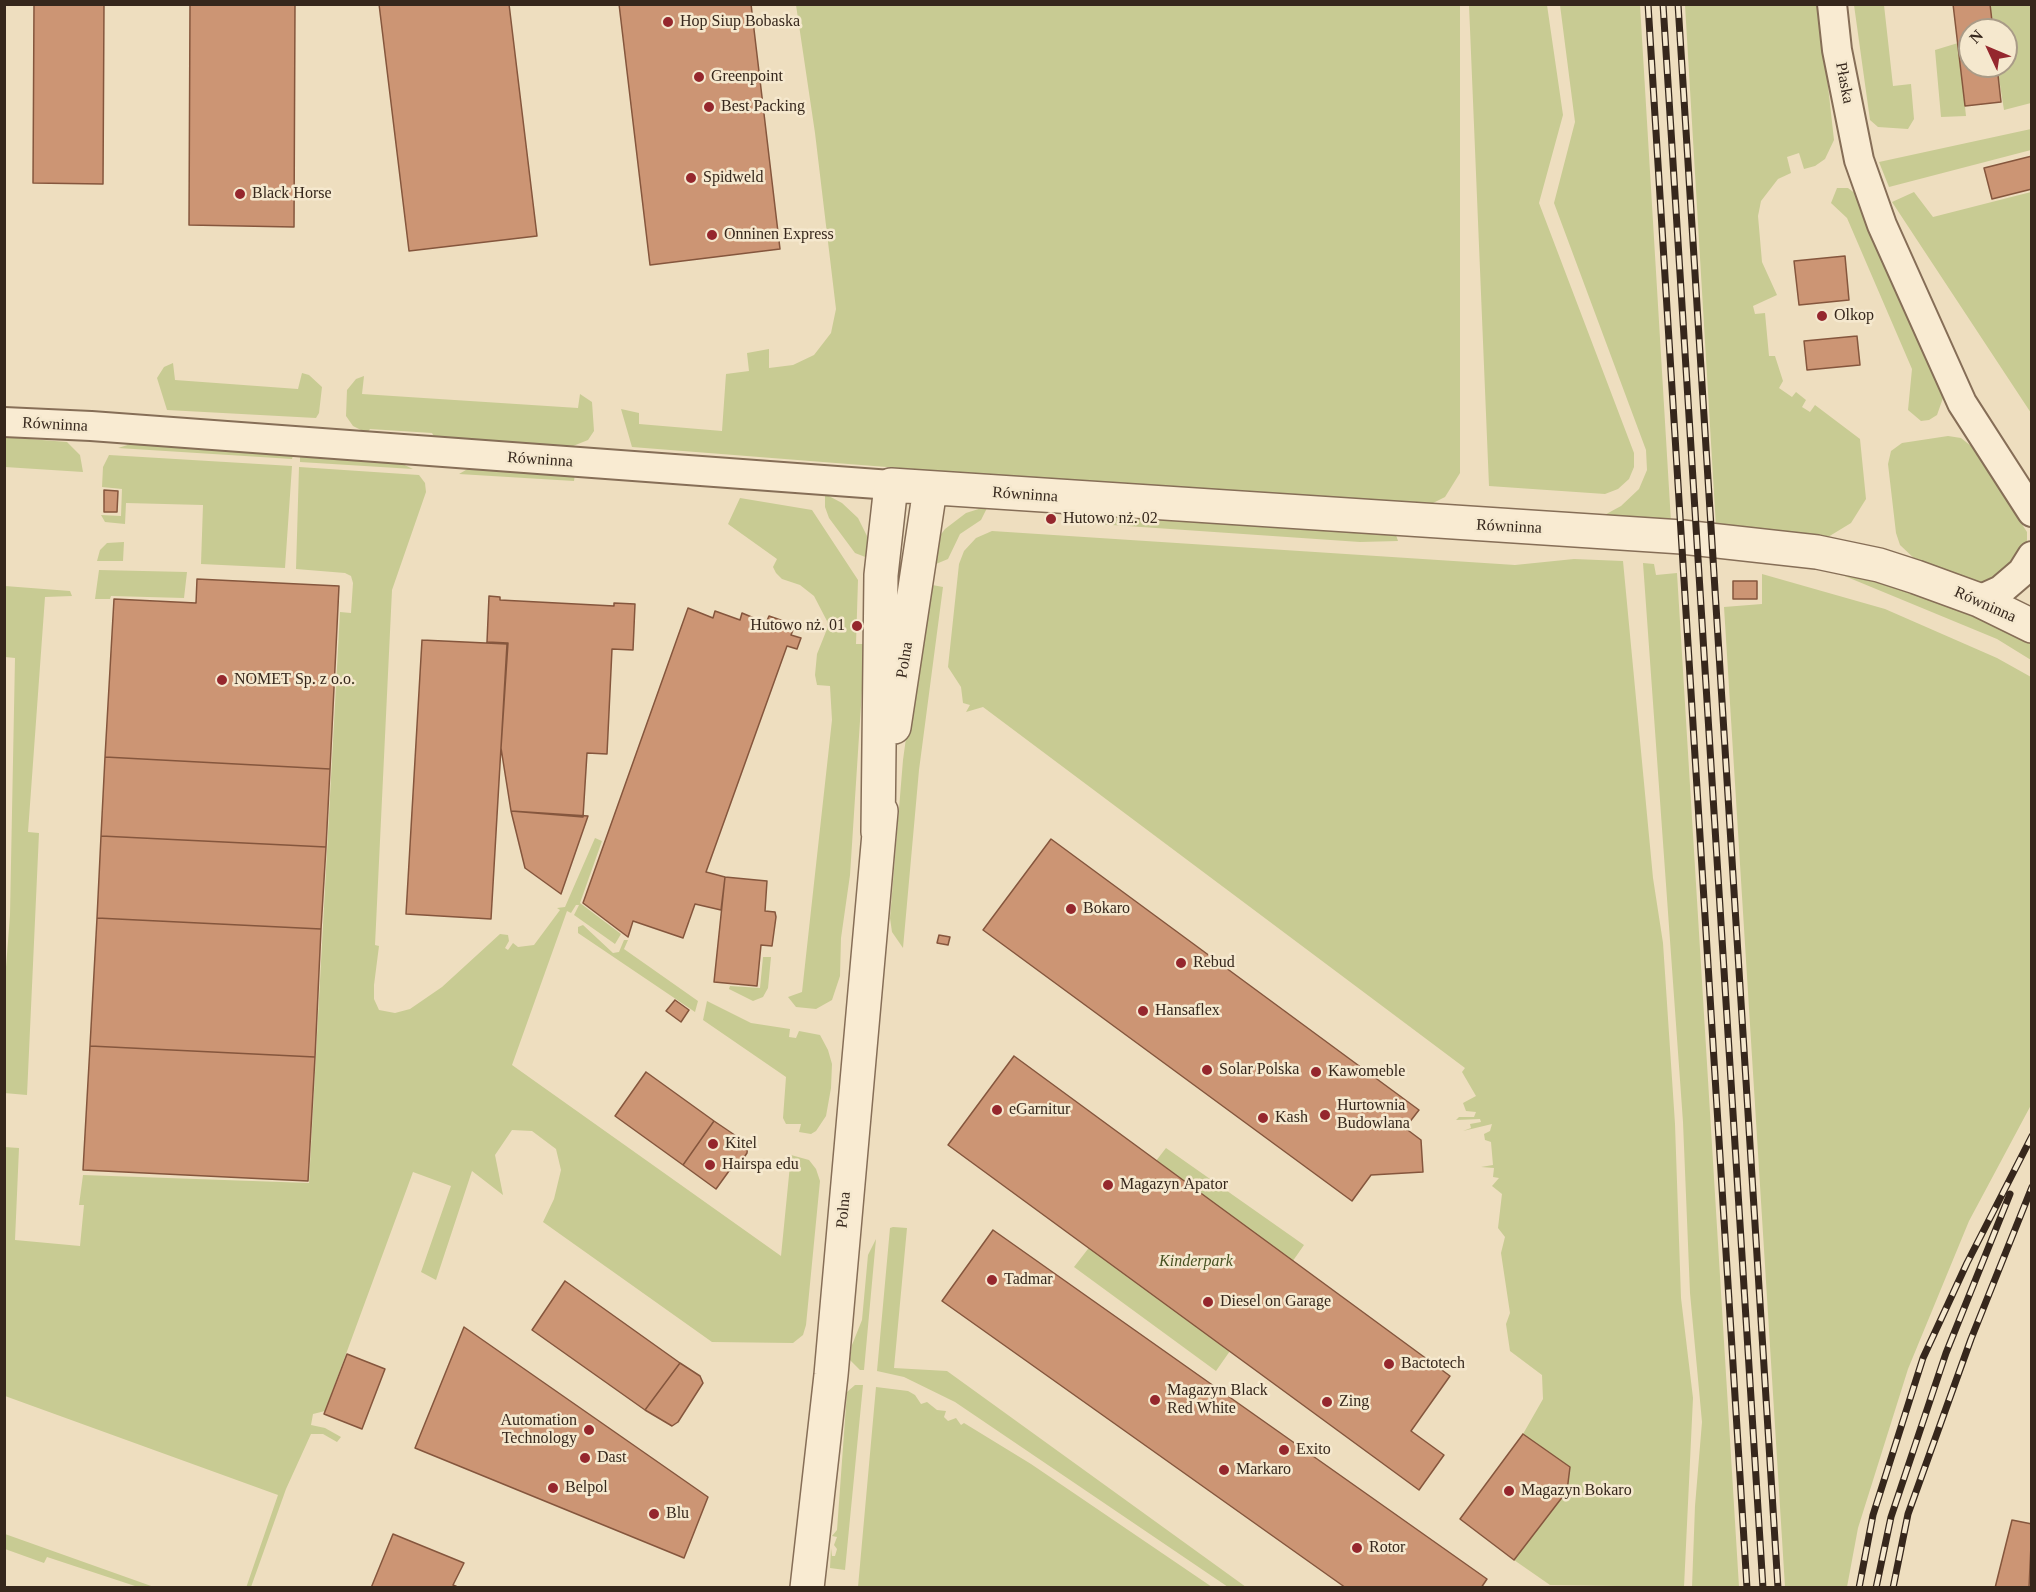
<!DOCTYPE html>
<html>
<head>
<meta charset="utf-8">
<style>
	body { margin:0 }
	#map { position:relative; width:2036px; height:1592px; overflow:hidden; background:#eedebf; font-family:"Times New Roman",serif }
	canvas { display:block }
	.frame { position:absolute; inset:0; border:6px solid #36271c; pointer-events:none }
	.north { position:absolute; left:1958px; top:18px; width:60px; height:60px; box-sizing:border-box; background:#f5e8ce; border:2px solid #a99b87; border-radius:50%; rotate:314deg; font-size:16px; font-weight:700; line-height:24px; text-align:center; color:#36271c }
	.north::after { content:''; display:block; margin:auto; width:21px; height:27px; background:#95272d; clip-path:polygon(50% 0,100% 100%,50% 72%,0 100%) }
</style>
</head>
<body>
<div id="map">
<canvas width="2036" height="1592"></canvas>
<div class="frame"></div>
<div class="north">N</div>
</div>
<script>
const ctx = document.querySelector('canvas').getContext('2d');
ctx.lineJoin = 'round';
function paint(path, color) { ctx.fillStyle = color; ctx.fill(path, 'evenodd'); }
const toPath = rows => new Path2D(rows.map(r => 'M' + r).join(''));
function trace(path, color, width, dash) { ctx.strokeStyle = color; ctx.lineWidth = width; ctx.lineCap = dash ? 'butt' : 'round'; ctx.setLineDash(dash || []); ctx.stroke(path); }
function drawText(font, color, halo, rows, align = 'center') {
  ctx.font = font + ' "Times New Roman",serif'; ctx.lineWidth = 5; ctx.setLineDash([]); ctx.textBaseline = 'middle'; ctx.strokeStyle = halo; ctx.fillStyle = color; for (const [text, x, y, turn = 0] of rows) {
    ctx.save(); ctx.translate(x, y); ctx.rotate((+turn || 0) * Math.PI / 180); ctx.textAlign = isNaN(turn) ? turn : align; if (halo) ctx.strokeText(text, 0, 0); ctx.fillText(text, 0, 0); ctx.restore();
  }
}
const green = toPath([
	[796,5,1460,5,1460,473,1445,497,1421,509,632,447,621,409,639,413,639,424,722,431,726,374,749,371,747,353,769,349,769,368,793,365,814,355,831,333,836,309,815,133],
	[1469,5,1547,5,1563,115,1539,203,1634,453,1634,467,1629,479,1618,489,1605,494,1489,486],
	[1560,5,1640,5,1671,522,1599,518,1621,506,1639,489,1647,470,1646,450,1554,203,1575,122],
	[1685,5,1819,5,1834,140,1825,159,1815,166,1804,169,1799,153,1787,157,1791,173,1778,179,1761,201,1758,216,1762,262,1777,295,1753,306,1755,314,1765,313,1769,356,1775,356,1783,381,1779,388,1792,397,1796,392,1806,400,1802,407,1810,412,1815,405,1860,439,1866,499,1851,523,1828,537,1716,527],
	[1854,5,1884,5,1893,86,1911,84,1914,119,1908,129,1878,127,1870,120],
	[1990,5,2031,5,2031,103,2004,110,1997,66,2006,66,2006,30,1993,30],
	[1958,43,1966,116,1941,117,1935,50],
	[2031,129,2031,150,1889,187,1879,162],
	[1837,188,1848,188,1856,194,1943,398,1937,415,1929,420,1921,421,1908,410,1912,369,1847,218,1831,203],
	[1914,192,1933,217,2031,192,2031,413,1892,202],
	[173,363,175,380,298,389,302,373,309,375,322,387,319,413,316,418,167,410,157,378,164,367],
	[364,376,362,394,578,408,580,394,592,402,594,431,588,440,573,446,435,438,432,433,370,429,367,433,353,426,346,416,347,390,356,379],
	[1948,436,1961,438,1971,446,2027,532,2027,545,2004,575,1981,585,1918,562,1900,545,1896,533,1888,464,1891,451,1902,443],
	[5,437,67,442,80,455,83,472,5,467],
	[134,443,293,455,292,459,118,448],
	[300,454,398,462,413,469,300,462],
	[109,455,292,466,285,568,201,564,203,505,126,503,125,524,105,522,101,515,121,516,122,489,102,487,103,467],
	[299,467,419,475,425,483,426,492,392,590,375,945,379,946,374,985,374,999,379,1010,395,1013,410,1009,442,987,500,934,508,935,509,941,505,948,508,950,513,943,518,947,534,945,560,910,557,908,565,907,595,838,602,841,580,903,621,934,615,944,574,915,579,905,576,905,571,913,567,911,512,1065,781,1256,791,1155,809,1160,816,1169,820,1181,806,1325,803,1335,793,1343,712,1342,543,1222,554,1199,561,1170,556,1149,532,1131,512,1130,495,1155,503,1195,472,1171,436,1280,421,1272,451,1186,413,1172,325,1411,313,1414,311,1425,325,1428,341,1437,337,1442,323,1434,311,1434,286,1489,251,1587,246,1588,278,1495,5,1396,4,1147,19,1148,15,1240,80,1246,84,1205,79,1205,83,1175,309,1183,340,612,351,613,353,583,351,576,345,573,296,569],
	[471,467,575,474,574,481,459,474],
	[825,494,842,503,858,518,868,538,873,560,855,553,829,518,825,507],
	[740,498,812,510,858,580,856,644,865,644,850,875,841,938,840,976,832,1000,816,1009,796,1007,788,997,802,992,832,720,830,686,817,685,815,675,817,654,827,629,827,621,814,596,800,585,782,579,776,573,773,567,777,559,728,524],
	[988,506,981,520,960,534,948,559,936,564,930,562,939,537,945,529,966,513],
	[1085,509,1395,532,1398,541,1360,542,1083,523],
	[992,531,1515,565,1574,559,1623,561,1653,878,1663,943,1675,1124,1681,1298,1693,1398,1684,1587,1550,1585,1514,1560,1566,1491,1570,1468,1523,1434,1543,1399,1542,1375,1510,1351,1506,1324,1510,1313,1501,1253,1505,1237,1498,1228,1502,1194,1492,1186,1499,1178,1493,1177,1494,1168,1481,1167,1493,1165,1491,1142,1485,1140,1484,1134,1490,1131,1492,1124,1463,1131,1471,1128,1470,1124,1481,1122,1480,1119,1456,1120,1459,1117,1474,1117,1476,1112,1466,1111,1463,1103,1476,1096,1462,1072,1465,1068,983,707,966,712,970,705,963,703,961,687,948,667,959,564,964,551,976,538],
	[124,542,123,561,97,561,100,550,107,543],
	[1643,563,1654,564,1656,575,1677,573,1739,1587,1692,1587,1695,1506,1702,1422,1690,1293,1683,1122],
	[1818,565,1944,599,2031,639,2031,660,1997,639],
	[99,570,187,572,184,598,111,596,110,599,95,599],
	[1762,574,1885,609,1997,658,2031,677,2031,1105,1969,1221,1908,1369,1858,1528,1847,1587,1785,1587,1724,607,1762,604],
	[927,584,943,587,919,770,903,948,892,932,890,918,903,760],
	[5,586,70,591,72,596,45,597,28,832,39,833,27,1095,4,1093,4,993,10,915,15,658,5,657],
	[583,925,613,953,619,952,624,940,628,940,624,949,698,1001,695,1012,578,933,578,927],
	[763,957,771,957,768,988,763,997,753,1001,729,989,730,986,760,988],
	[707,1001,751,1023,790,1029,789,1037,796,1038,799,1031,820,1035,828,1050,832,1064,831,1088,826,1116,816,1131,811,1134,799,1132,801,1124,786,1124,783,1118,786,1077,703,1020],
	[1166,1148,1304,1245,1216,1371,1074,1267],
	[893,1227,907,1228,894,1368,947,1371,1246,1587,1228,1587,955,1402,904,1377,877,1371,890,1228],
	[876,1239,864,1370,860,1370,850,1360,852,1345,862,1320,868,1255],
	[855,1385,863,1385,845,1570,830,1568,831,1548,832,1556,835,1556,837,1549,834,1545,837,1537,832,1536,837,1530,847,1392],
	[876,1387,908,1391,915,1395,921,1404,927,1402,937,1410,946,1411,944,1417,948,1421,956,1418,961,1425,964,1423,1031,1464,1212,1587,858,1587],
	[5,1534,154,1587,138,1587,47,1557,44,1563,5,1549]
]);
const building = toPath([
	[34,4,104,4,103,184,33,183,34,4],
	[190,4,295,4,294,227,189,225,190,4],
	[379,4,509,4,537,236,409,251,379,4],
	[619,4,751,4,780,249,650,265,619,4],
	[1953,4,1990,4,1993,30,1970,30,1970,66,1997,66,2001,102,1965,106,1953,4],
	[2032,156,2032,189,1992,199,1984,168,2032,156],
	[1845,256,1849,300,1799,305,1794,261,1845,256],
	[1857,336,1860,365,1807,370,1804,341,1857,336],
	[104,490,118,491,117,512,104,512,104,490],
	[197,579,339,586,330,769,105,757,114,599,196,603,197,579],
	[1733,581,1757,581,1757,599,1733,599,1733,581],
	[489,596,500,597,500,600,614,606,614,603,635,604,633,650,612,649,607,754,587,753,583,817,511,811,501,748,508,643,487,642,489,596],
	[688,608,713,618,715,611,740,620,742,613,766,623,769,616,795,625,791,635,801,638,797,649,787,646,706,872,725,877,721,910,695,904,683,938,633,921,628,937,583,903,688,608],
	[422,640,507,644,491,919,406,914,422,640],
	[105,757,330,769,326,847,101,836,105,757],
	[511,811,588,816,561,894,525,868,511,811],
	[101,836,326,847,321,929,97,918,101,836],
	[1051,839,1419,1110,1405,1128,1421,1140,1423,1172,1371,1175,1352,1201,983,930,1051,839],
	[725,877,767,881,765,911,775,912,776,917,772,946,761,945,757,986,714,982,725,877],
	[97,918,321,929,315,1057,90,1046,97,918],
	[939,935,950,937,948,945,937,943,939,935],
	[675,1000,689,1010,681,1022,666,1011,675,1000],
	[90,1046,315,1057,308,1181,83,1170,90,1046],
	[1014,1056,1450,1376,1411,1431,1444,1455,1419,1490,948,1145,1014,1056],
	[646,1072,714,1121,683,1165,615,1116,646,1072],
	[714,1121,748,1144,747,1153,737,1168,729,1171,716,1189,683,1165,714,1121],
	[993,1230,1487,1579,1481,1588,1346,1588,942,1301,993,1230],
	[565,1281,680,1363,645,1410,532,1330,565,1281],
	[464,1327,708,1497,684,1558,415,1448,464,1327],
	[347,1354,385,1369,362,1429,324,1414,347,1354],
	[680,1363,700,1376,703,1383,678,1422,672,1426,645,1410,680,1363],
	[1523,1434,1570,1467,1567,1491,1514,1560,1460,1519,1523,1434],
	[2012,1520,2032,1524,2029,1588,1995,1588,2012,1520],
	[393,1534,464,1563,453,1585,460,1588,371,1588,393,1534]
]);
const minor = toPath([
	[1832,4,1837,50,1859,160,1882,225,1962,403,2032,512],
	[4,422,91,426,891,485],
	[1979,600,2001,590,2022,572,2032,556]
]);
const tertiary = toPath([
	[894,727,930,489],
	[878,832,881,575,891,485,1682,537,1817,552,1879,565,1916,577,1979,600,2032,626],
	[807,1588,831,1375,881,811]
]);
const rail = toPath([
	[1648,4,1747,1588],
	[1663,4,1763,1588],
	[1678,4,1778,1588],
	[1859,1588,1873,1515,1923,1358,1967,1263,2032,1136],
	[1876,1588,1891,1517,1946,1353,2010,1194],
	[1893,1588,1908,1514,1971,1339,2032,1187]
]);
const markers = [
	[668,22,6,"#95272d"],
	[699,77,6,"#95272d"],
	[709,107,6,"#95272d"],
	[691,178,6,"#95272d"],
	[240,194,6,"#95272d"],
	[712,235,6,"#95272d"],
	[1822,316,6,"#95272d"],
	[1051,519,6,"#95272d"],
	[857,626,6,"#95272d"],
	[222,680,6,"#95272d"],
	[1071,909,6,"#95272d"],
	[1181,963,6,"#95272d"],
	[1143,1011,6,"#95272d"],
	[1207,1070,6,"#95272d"],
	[1316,1072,6,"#95272d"],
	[997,1110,6,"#95272d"],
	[1325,1115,6,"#95272d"],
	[1263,1118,6,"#95272d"],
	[713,1144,6,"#95272d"],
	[710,1165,6,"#95272d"],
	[1108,1185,6,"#95272d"],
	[992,1280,6,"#95272d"],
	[1208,1302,6,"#95272d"],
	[1389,1364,6,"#95272d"],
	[1155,1400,6,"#95272d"],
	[1327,1402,6,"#95272d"],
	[589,1430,6,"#95272d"],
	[1284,1450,6,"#95272d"],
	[585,1458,6,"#95272d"],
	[1224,1470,6,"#95272d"],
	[553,1488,6,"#95272d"],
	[1509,1491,6,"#95272d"],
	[654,1514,6,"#95272d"],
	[1357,1548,6,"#95272d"]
];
const poiNames = [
	["Hop Siup Bobaska",680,22],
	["Greenpoint",711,77],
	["Best Packing",721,107],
	["Spidweld",703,178],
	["Black Horse",252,194],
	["Onninen Express",724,235],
	["Olkop",1834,316],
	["Hutowo nż. 02",1063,519],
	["Hutowo nż. 01",845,626,"right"],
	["NOMET Sp. z o.o.",234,680],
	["Bokaro",1083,909],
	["Rebud",1193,963],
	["Hansaflex",1155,1011],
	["Solar Polska",1219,1070],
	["Kawomeble",1328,1072],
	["Hurtownia",1337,1106],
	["Budowlana",1337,1124],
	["eGarnitur",1009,1110],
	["Kash",1275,1118],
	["Kitel",725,1144],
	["Hairspa edu",722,1165],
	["Magazyn Apator",1120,1185],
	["Tadmar",1004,1280],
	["Diesel on Garage",1220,1302],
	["Bactotech",1401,1364],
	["Magazyn Black",1167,1391],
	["Red White",1167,1409],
	["Zing",1339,1402],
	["Automation",577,1421,"right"],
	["Technology",577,1439,"right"],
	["Exito",1296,1450],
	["Dast",597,1458],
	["Markaro",1236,1470],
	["Belpol",565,1488],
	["Magazyn Bokaro",1521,1491],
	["Blu",666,1514],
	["Rotor",1369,1548]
];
const streetNames = [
	["Płaska",1844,83,79],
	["Równinna",55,425,3],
	["Równinna",540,460,4],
	["Równinna",1025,495,4],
	["Równinna",1509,527,3],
	["Równinna",1985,605,24],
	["Polna",905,660,-81],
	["Polna",844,1210,-85]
];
const parkNames = [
	["Kinderpark",1196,1262]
];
paint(green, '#c8cb93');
paint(building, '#cc9574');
trace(building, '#85563d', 1.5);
trace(minor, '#866e57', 32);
trace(tertiary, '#866e57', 36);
trace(minor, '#f9ebd2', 28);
trace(tertiary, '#f9ebd2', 33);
trace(rail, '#36271c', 7);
trace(rail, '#f5e8ce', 4.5, [14]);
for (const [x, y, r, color] of markers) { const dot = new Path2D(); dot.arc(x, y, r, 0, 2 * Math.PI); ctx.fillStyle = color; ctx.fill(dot); trace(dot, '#f5e8ce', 2); }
drawText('16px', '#36271c', '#f5e8ce', poiNames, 'left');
drawText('16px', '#36271c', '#f5e8ce', streetNames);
drawText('italic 16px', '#485222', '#f5e8ce', parkNames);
</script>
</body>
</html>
